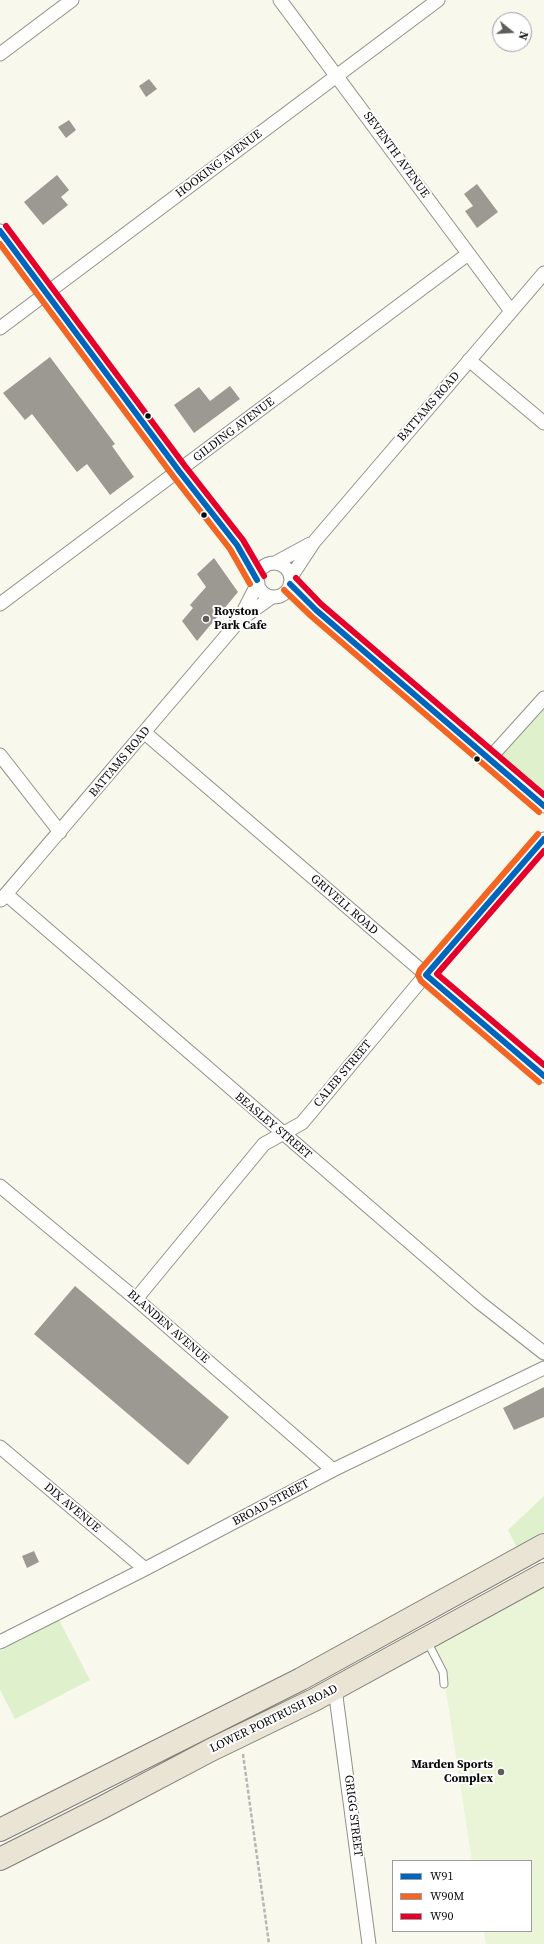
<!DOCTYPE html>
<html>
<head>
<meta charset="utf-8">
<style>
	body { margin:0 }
	#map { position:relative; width:544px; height:1944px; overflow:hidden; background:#f9f8ed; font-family:"Source Serif 4",serif }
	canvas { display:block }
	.legend { position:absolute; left:392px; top:1860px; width:140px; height:72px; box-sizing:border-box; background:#fff; border:1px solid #9d9d9d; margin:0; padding:5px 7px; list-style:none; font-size:12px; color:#0a0a0a }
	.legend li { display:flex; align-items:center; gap:8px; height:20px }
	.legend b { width:20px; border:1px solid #9d9d9d }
	.north { position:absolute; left:492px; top:12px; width:40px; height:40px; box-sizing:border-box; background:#fff; border:1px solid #9d9d9d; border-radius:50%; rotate:108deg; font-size:11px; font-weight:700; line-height:16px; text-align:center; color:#0a0a0a }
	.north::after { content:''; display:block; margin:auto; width:14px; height:18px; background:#5e5d59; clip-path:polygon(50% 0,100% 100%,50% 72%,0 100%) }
</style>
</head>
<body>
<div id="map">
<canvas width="544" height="1944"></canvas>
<ul class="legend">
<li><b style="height:5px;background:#0065bd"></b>W91</li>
<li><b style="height:5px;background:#f26522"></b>W90M</li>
<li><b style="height:5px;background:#e4002b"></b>W90</li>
</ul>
<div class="north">N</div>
</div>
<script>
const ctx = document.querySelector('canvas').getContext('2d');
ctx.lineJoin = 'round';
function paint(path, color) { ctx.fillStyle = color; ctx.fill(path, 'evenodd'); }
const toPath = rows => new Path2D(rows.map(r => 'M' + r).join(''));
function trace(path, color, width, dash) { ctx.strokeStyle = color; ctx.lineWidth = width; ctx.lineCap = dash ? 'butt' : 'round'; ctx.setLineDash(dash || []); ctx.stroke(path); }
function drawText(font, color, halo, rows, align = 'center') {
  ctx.font = font + ' "Source Serif 4",serif'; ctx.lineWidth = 4; ctx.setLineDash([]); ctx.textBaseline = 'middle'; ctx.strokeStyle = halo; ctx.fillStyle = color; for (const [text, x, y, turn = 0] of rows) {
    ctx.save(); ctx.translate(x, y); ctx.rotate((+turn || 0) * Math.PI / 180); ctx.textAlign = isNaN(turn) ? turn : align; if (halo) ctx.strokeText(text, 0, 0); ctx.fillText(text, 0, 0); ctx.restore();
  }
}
const green = toPath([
	[544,698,544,806,490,759],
	[544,1496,544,1532,517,1548,508,1530],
	[59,1620,90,1680,15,1719,0,1690,0,1651]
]);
const pitch = toPath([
	[544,1574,544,1944,486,1944,484,1931,531,1931,531,1861,472,1861,443,1672,426,1639]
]);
const building = toPath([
	[149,79,157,89,146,97,139,86],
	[69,120,76,130,66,138,58,127],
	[57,175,69,190,61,197,68,205,43,225,24,202],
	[477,184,498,212,477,228,465,211,473,206,464,194],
	[50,357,115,444,112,446,134,477,110,495,87,464,77,472,32,414,25,420,3,393],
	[230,386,240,399,194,433,174,405,199,387,210,401],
	[214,558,238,592,197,641,182,621,193,608,190,605,206,587,197,574],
	[75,1286,229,1417,188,1465,34,1334],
	[544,1387,544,1417,514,1430,503,1408],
	[34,1551,39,1562,27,1568,22,1556]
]);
const path = toPath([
	[243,1754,269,1944]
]);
const service = toPath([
	[427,1641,443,1672,444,1684]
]);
const minor = toPath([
	[280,0,511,311],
	[0,54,72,0],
	[0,231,179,471,237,545,257,580],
	[0,328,438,0],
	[469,360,544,423],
	[275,563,310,544],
	'257 580a17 17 0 1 1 34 0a17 17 0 1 1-34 0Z',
	[291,577,314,542,544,273],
	[290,584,316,610,544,806],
	[0,604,468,254],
	[241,619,272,597],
	[145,733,544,1076],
	[0,755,60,832],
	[489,759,544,698],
	[6,894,479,1302,544,1353],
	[1,900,238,622,258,583],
	[0,1186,136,1299,333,1470],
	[136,1299,264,1144,302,1123,433,966,544,839],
	[0,1447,145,1569],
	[0,1642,145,1569,333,1470,544,1368],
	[335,1689,369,1944]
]);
const trunk = toPath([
	[0,1830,301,1679,544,1545],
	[0,1859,103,1807,211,1750,314,1700,544,1574]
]);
const bus1 = toPath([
	[0,231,179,471,237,545,257,580],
	[290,584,316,610,544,806],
	[544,839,426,975,544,1076]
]);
const bus2 = toPath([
	[0,244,173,476,230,549,250,584],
	[284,590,311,616,539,812],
	[538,834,420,970,418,975,421,981,539,1082]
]);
const bus3 = toPath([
	[6,226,185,466,243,540,264,576],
	[296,578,321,604,544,795],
	[544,851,437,974,544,1065]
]);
const markers = [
	[148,416,3.5,"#0a0a0a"],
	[204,515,3.5,"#0a0a0a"],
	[206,619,4,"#5e5d59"],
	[477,759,3.5,"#0a0a0a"],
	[501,1772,4,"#5e5d59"]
];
const streetNames = [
	["SEVENTH AVENUE",396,155,54],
	["HOOKING AVENUE",219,164,-37],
	["BATTAMS ROAD",429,407,-49],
	["GILDING AVENUE",234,430,-37],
	["BATTAMS ROAD",120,762,-50],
	["GRIVELL ROAD",344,905,41],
	["CALEB STREET",343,1074,-50],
	["BEASLEY STREET",273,1126,40],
	["BLANDEN AVENUE",168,1327,41],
	["BROAD STREET",271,1503,-28],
	["DIX AVENUE",72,1508,40],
	["LOWER PORTRUSH ROAD",274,1719,-26],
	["GRIGG STREET",353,1816,83]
];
const poiNames = [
	["Royston",214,612],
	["Park Cafe",214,626],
	["Marden Sports",493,1765,"right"],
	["Complex",493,1779,"right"]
];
paint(green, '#dff0cc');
paint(pitch, '#eaf4d6');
paint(building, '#9c9993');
trace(service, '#92918c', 9);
trace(minor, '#92918c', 15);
trace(trunk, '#7f7e7a', 24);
trace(path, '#b7b7b5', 2.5, [4, 2]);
trace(service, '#fefefc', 7);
trace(minor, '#fefefc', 13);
trace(trunk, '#eae4d4', 22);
trace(bus1, '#0065bd', 6);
trace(bus2, '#f26522', 6);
trace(bus3, '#e4002b', 6);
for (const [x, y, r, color] of markers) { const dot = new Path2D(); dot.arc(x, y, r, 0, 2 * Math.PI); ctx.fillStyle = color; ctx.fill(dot); trace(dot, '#fff', 1.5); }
drawText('12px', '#0a0a0a', '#fff', streetNames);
drawText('bold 12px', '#0a0a0a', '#fff', poiNames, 'left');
</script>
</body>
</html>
